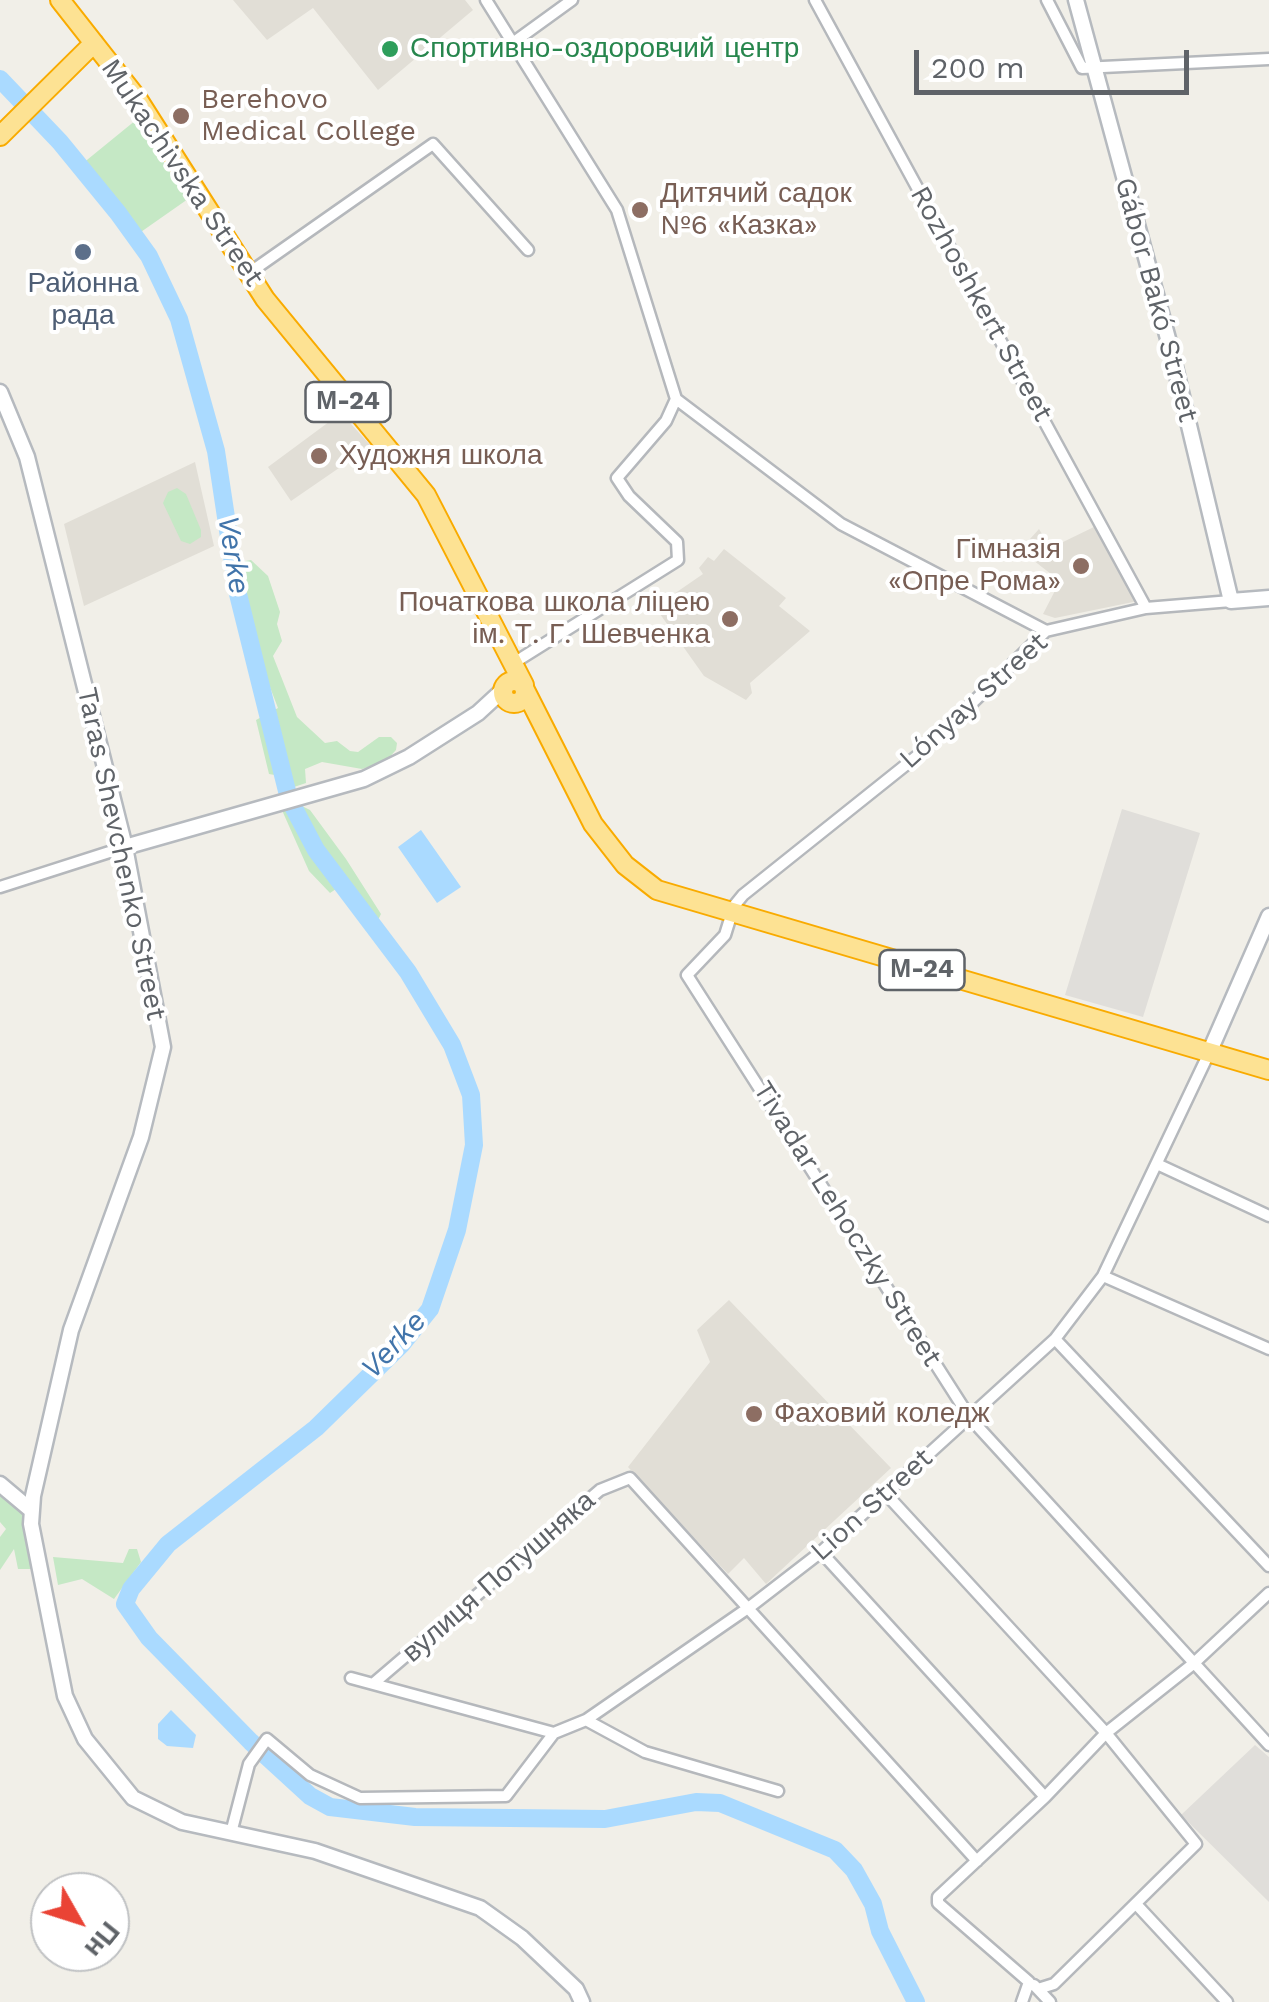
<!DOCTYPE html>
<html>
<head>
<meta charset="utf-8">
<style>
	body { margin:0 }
	#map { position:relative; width:1269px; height:2002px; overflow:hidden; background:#f1efe8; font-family:"Work Sans",sans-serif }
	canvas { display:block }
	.north { position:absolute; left:30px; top:1872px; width:100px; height:100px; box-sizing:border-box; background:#fff; border:2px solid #bfc1c3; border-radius:50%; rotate:129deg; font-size:28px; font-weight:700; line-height:40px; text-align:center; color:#5f6368 }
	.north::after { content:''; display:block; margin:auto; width:35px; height:45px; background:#ea4335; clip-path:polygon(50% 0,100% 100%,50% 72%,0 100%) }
	.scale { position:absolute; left:914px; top:50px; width:275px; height:45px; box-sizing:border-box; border:5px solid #5f6368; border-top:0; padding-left:12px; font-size:30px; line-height:35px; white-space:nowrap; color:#5f6368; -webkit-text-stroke:8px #fff; paint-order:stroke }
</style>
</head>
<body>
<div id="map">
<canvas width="1269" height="2002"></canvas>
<div class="north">Пн</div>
<div class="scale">200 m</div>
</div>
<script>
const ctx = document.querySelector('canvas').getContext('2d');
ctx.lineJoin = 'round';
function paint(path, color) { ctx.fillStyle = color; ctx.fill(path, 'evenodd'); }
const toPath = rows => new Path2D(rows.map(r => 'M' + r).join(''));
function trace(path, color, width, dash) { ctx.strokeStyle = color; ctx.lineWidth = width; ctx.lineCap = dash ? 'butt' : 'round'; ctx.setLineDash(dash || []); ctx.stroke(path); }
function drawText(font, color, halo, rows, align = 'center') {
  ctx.font = font + ' "Work Sans",sans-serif'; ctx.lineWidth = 8; ctx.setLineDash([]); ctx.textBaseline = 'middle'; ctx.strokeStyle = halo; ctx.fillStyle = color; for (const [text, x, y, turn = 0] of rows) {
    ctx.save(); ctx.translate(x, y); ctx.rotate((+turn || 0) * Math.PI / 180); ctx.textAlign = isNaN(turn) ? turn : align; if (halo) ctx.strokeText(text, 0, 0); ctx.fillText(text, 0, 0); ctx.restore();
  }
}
const industrial = toPath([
	[1122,809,1200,833,1143,1017,1065,995],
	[1255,1745,1269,1757,1269,1902,1181,1815]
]);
const education = toPath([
	[233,0,465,0,473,10,378,90,313,8,267,40],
	[341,413,371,446,291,501,268,467],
	[195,462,214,546,84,606,64,524],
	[1098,525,1138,601,1055,618,1043,614,1060,581,1020,550,1039,529,1045,539,1061,543],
	[724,549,786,598,779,606,810,631,750,683,752,693,746,700,704,676,655,607,703,574,699,568,708,557,714,561],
	[729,1300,891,1468,766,1584,744,1558,728,1574,628,1467,710,1362,697,1330]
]);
const green = toPath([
	[136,120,188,199,138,234,82,164],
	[177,488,186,494,201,530,201,537,190,544,181,541,163,503,168,492],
	[251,560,268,576,280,612,277,624,282,641,273,656,297,717,325,743,337,741,350,751,358,752,379,737,391,737,397,743,396,750,386,761,362,769,322,762,305,769,306,783,294,787,286,777,269,774,256,720,278,708,263,669,240,562],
	[298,804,310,810,346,859,381,914,378,920,345,883,330,893,309,871,281,808],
	[0,1493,27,1517,34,1569,18,1569,14,1549,0,1570,0,1537,6,1529,0,1522],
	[129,1549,137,1549,141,1562,114,1599,82,1579,58,1585,53,1557,123,1563]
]);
const water = toPath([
	[421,830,461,887,437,903,398,847],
	[171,1710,196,1735,193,1748,167,1746,158,1739,158,1724]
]);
const river = toPath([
	[0,79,60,142,118,213,149,256,179,319,216,451,237,590,289,799,316,850,408,972,452,1045,471,1095,474,1145,457,1230,430,1309,402,1344,316,1428,168,1544,131,1589,125,1604,149,1638,251,1742,310,1796,330,1807,415,1817,605,1819,696,1802,720,1803,835,1850,854,1870,873,1904,880,1931,916,2002]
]);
const street = toPath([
	[486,0,617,210,676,399,841,524,1046,631],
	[815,0,1146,608],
	[1047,0,1082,68,1269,59],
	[514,42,572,0],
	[249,273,433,144,528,250],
	[1231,601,1146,608,1046,631,922,752,743,895,734,906,725,935,687,975,970,1418,1269,1745],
	[512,664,678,560,677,542,629,496,617,478,666,421,676,399],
	[0,887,125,847],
	[1157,1164,1269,1216],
	[1103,1276,1269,1349],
	[1055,1339,1269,1566],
	[887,1495,1106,1733,1196,1844,1054,1984,1038,1989],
	[821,1552,1045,1797],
	[374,1683,600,1490,630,1478,977,1861],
	[586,1720,645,1752,778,1791],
	[554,1733,586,1720,751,1606,821,1552,1055,1339,1103,1276,1209,1053],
	[231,1833,249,1764,267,1739,310,1775,360,1798,506,1796,554,1733,351,1678],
	[1136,1904,1227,2002],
	[1034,1985,1050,2002],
	[1022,2002,1029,1982,938,1903,938,1897,1045,1797,1106,1733,1193,1664,1269,1593]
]);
const secondary = toPath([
	[1076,0,1170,346,1231,601,1269,598],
	[0,392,27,457,125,847,163,1047,141,1137,71,1330,33,1496,31,1524,65,1696,85,1739,133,1798,182,1822,315,1851,480,1908,522,1938,576,1989,582,2002],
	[125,847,364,779,409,757,478,713,503,690],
	[1209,1053,1269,916],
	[0,1484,32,1511]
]);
const highway = toPath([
	[60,0,137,98,265,299,426,495,524,685],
	[0,136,94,43],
	'503 692a11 11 0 1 1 22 0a11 11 0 1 1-22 0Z',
	[525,690,593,824,625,865,657,890,1269,1070]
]);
const markers = [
	[390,49,10,"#2e9e5b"],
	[181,116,10,"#8d6e63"],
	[640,210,10,"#8d6e63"],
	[83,252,10,"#5c6f8a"],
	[319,456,10,"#8d6e63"],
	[1081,566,10,"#8d6e63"],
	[730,619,10,"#8d6e63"],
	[754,1414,10,"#8d6e63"]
];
const shields = [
	[348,402,85],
	[922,970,85]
];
const shieldNames = [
	["М-24",348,402],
	["М-24",922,970]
];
const leisureNames = [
	["Спортивно-оздоровчий центр",410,49]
];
const educationNames = [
	["Berehovo",201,100],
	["Medical College",201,132],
	["Дитячий садок",660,194],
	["№6 «Казка»",660,226],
	["Художня школа",339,456],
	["Гімназія",1061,550,"right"],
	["«Опре Рома»",1061,582,"right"],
	["Початкова школа ліцею",710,603,"right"],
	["ім. Т. Г. Шевченка",710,635,"right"],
	["Фаховий коледж",774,1414]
];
const streetNames = [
	["Mukachivska Street",182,173,56],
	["Gábor Bakó Street",1156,300,75],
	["Rozhoshkert Street",981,304,61],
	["Lónyay Street",974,701,-42],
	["Taras Shevchenko Street",121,854,78],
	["Tivadar Lehoczky Street",847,1224,58],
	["Lion Street",872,1505,-42],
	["вулиця Потушняка",499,1577,-41]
];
const serviceNames = [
	["Районна",83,284],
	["рада",83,316]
];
const waterNames = [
	["Verke",233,555,81],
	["Verke",394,1345,-47]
];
paint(industrial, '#e0deda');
paint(education, '#e1ded6');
paint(green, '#c5e8c5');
paint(water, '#aadaff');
trace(river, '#aadaff', 18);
trace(street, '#b5b8bc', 15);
trace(secondary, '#b6babf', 19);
trace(highway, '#f9ab00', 22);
trace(street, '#fff', 10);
trace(secondary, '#fff', 14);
trace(highway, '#fde293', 18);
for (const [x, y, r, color] of markers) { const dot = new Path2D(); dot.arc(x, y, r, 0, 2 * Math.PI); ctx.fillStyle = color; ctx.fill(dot); trace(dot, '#fff', 4); }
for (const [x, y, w] of shields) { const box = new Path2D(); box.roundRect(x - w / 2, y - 20, w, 40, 8); ctx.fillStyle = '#fff'; ctx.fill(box); trace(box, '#5f6368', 2.5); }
drawText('bold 25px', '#5f6368', null, shieldNames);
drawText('28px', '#27864d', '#fff', leisureNames, 'left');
drawText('28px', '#785e54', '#fff', educationNames, 'left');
drawText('28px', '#5f6368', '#fff', streetNames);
drawText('28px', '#4e5e75', '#fff', serviceNames);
drawText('italic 30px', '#4174aa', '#fff', waterNames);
</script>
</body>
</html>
